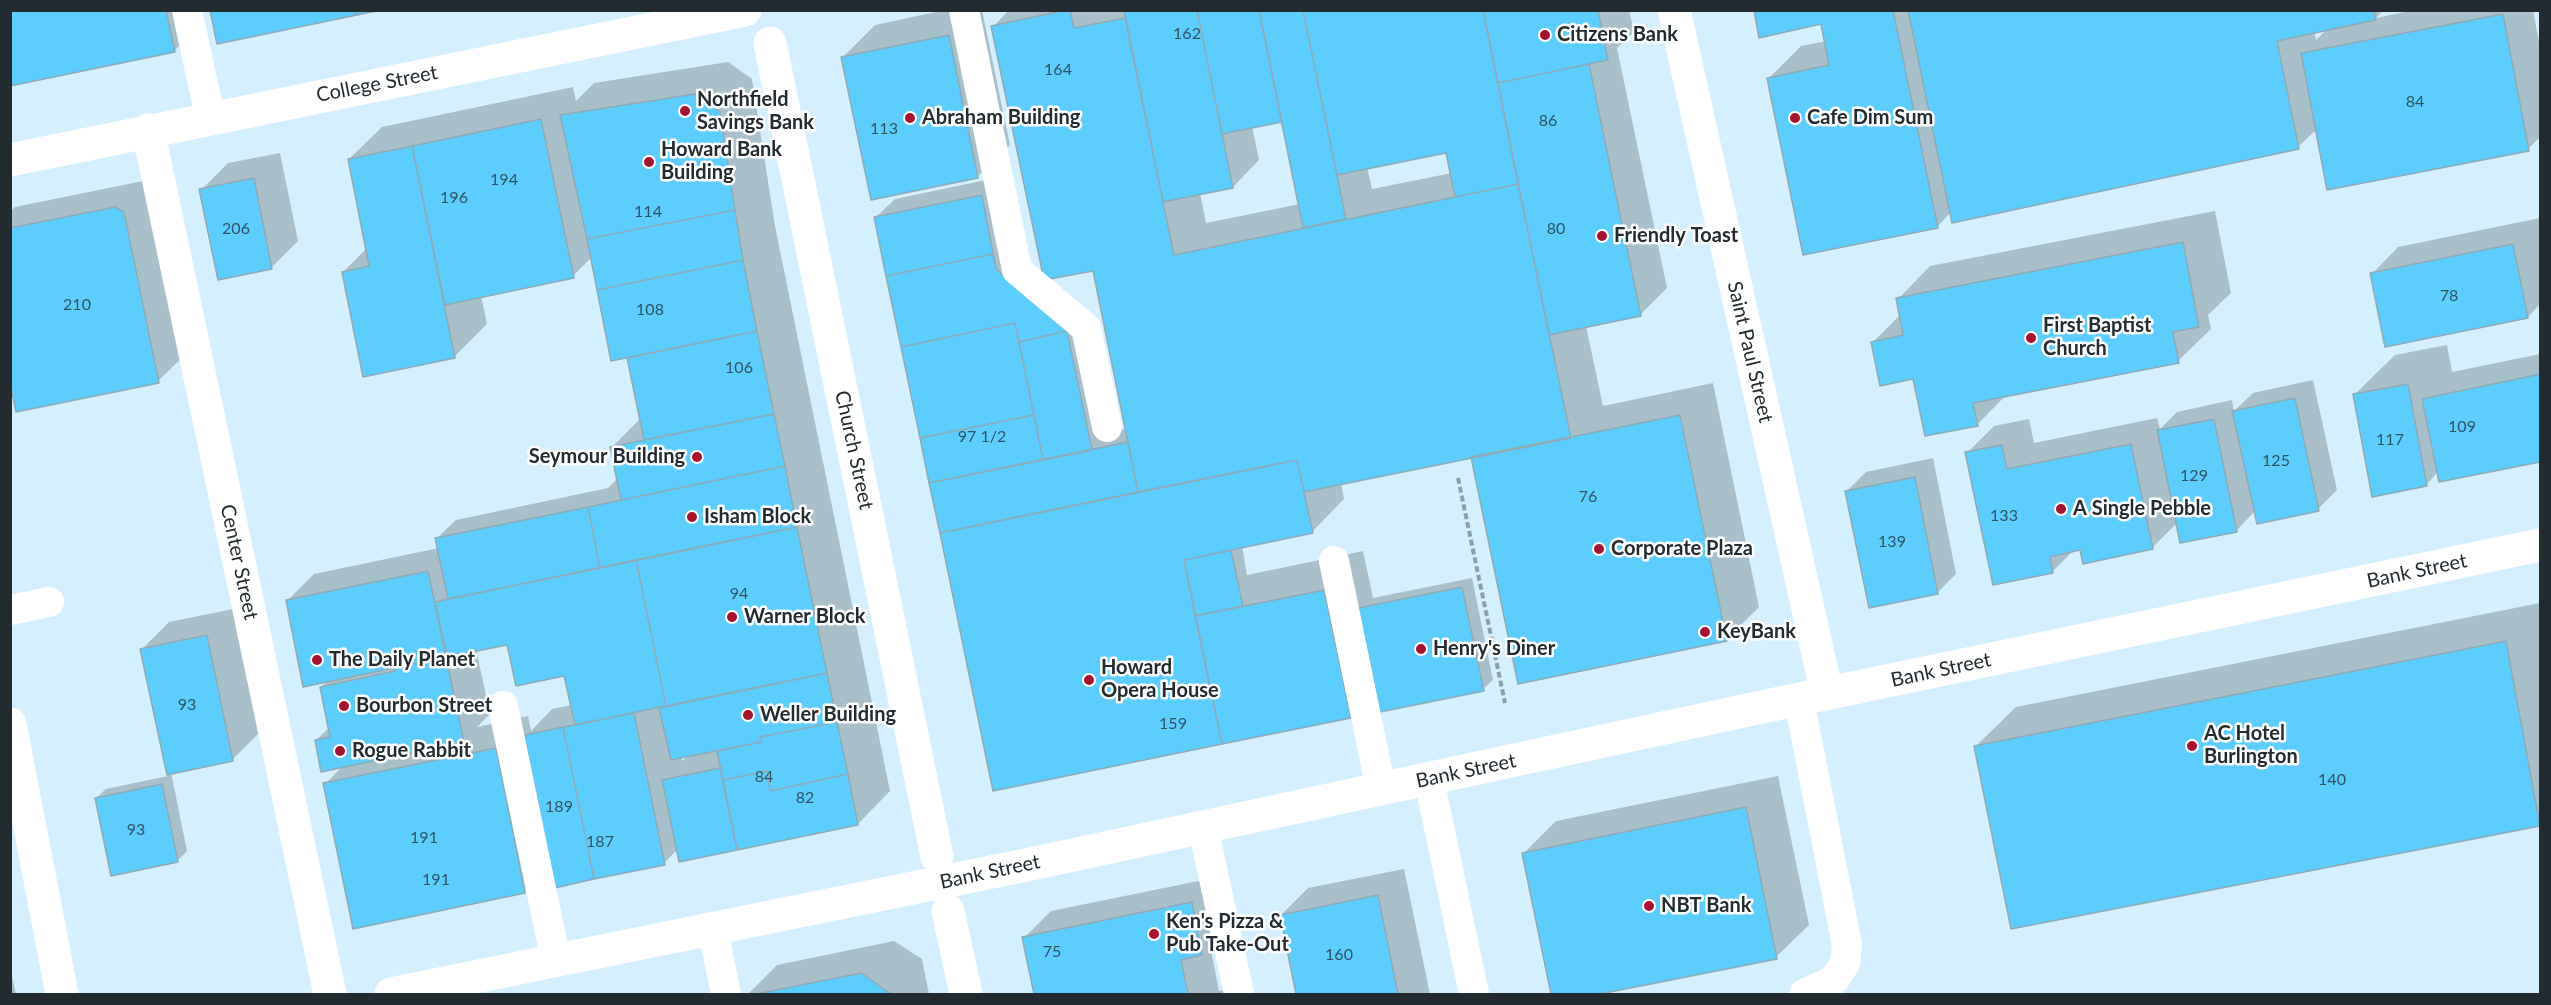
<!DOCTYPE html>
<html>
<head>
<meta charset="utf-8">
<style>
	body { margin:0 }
	#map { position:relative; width:2551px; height:1005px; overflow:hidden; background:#d4f0fe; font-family:Lato,sans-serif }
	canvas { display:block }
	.frame { position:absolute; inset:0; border:12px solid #212b30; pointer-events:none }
</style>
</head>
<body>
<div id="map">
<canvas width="2551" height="1005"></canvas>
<div class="frame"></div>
</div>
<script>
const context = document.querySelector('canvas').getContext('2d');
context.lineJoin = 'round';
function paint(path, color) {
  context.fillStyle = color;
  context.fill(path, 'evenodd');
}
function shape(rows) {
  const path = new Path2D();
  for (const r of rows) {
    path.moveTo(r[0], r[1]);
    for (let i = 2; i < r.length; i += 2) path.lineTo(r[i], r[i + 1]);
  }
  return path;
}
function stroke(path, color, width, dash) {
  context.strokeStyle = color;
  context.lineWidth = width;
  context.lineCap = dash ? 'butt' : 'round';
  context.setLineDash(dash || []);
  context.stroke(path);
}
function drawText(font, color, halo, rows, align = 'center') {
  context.font = font + ' Lato,sans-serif';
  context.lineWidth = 5;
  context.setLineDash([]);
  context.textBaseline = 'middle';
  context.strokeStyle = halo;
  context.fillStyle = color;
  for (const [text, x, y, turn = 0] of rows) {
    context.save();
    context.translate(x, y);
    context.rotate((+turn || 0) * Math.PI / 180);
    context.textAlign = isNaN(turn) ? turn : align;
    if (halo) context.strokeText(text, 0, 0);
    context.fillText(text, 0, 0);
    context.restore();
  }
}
const shadow = shape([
	[10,10,198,10,201,24,174,51],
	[945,10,982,10,1010,145,977,177,843,57,875,25],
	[1009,10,1629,10,1634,32,1617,48,1667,288,1640,315,1586,326,1603,406,1713,383,1759,607,1727,639,1472,456,1341,483,1344,499,1312,532,1242,546,1247,575,1363,551,1373,598,1472,578,1493,680,1483,689,1377,690,1350,717,994,790,876,217,895,199,1000,177,1015,251,1044,276,993,27],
	[1283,120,1300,204,1206,223,1200,193,1233,187,1259,160,1252,126],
	[1447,151,1452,173,1372,189,1367,167],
	[1094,269,1127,428,1110,432,1086,312,1047,278],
	[1755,10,2383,10,2376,18,2414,10,2533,10,2540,48,2540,137,2528,149,2317,129,2298,147,1951,212,1937,227,1769,78,1801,46,1826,41,1822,23],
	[2327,29,2316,40,2314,31],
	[728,62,752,79,775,226,890,791,858,824,680,861,678,849,664,863,552,864,524,892,325,784,344,765,316,740,330,727,321,687,328,680,287,601,314,574,439,548,437,538,456,520,608,488,618,478,611,448,641,418,628,356,591,258,573,276,481,295,487,324,455,356,364,376,343,272,367,248,349,159,382,127,573,87,576,101,594,83],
	[508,643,566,674,572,705,552,709,531,731,528,716,477,727,490,714,476,649],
	[689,755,682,761,681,757],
	[280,153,298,241,272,267,201,190,228,163],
	[143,181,185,355,158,381,10,376,10,212,15,207],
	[2215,211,2231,293,2208,315,2211,329,2178,361,2007,394,1978,424,1873,342,1901,314,1898,299,1930,266],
	[2540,218,2540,304,2528,317,2372,274,2398,247],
	[2447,345,2452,372,2540,354,2540,460,2440,480,2438,472,2426,485,2355,394,2395,355],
	[2313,380,2337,490,2318,509,2255,511,2236,531,2177,523,2152,548,2074,550,2052,572,1967,453,1994,426,2029,419,2034,443,2157,418,2160,429,2177,412,2232,400,2234,411,2253,393],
	[1933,458,1956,574,1937,593,1847,491,1866,472],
	[2540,603,2540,824,2012,927,1976,746,2016,707],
	[233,609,259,733,232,760,171,772,187,851,177,861,96,798,106,789,168,776,142,649,169,622],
	[1778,776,1809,925,1776,957,1593,994,1552,994,1523,854,1556,821],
	[1404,869,1430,994,1298,994,1281,915,1308,888],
	[1218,877,1228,927,1210,945,1219,991,1237,987,1238,994,1036,994,1024,938,1051,911],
	[894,941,922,959,929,994,748,994,777,965],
	[10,967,16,994,10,994]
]);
const building = shape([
	[10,10,166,10,175,52,10,86,10,10],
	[210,10,356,10,357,15,217,44,210,10],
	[356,10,381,10,357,15,356,10],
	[1067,10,1070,10,1074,28,1125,18,1174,255,1518,184,1571,438,1304,492,1297,460,1138,492,1093,271,1044,280,991,26,1067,10],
	[1124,10,1197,10,1233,188,1163,202,1124,10],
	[1197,10,1259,10,1282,122,1222,134,1197,10],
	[1259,10,1303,10,1346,219,1303,228,1259,10],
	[1303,10,1483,10,1518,184,1455,197,1446,153,1337,175,1303,10],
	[1483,10,1598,10,1608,60,1498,83,1483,10],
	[1754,10,1893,10,1938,228,1803,255,1767,78,1829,65,1821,24,1759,38,1754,10],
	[1908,10,2374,10,2376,20,2277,41,2299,149,1952,223,1908,10],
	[2503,14,2529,151,2327,190,2301,53,2503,14],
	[949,35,978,178,871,200,841,57,949,35],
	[1589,64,1641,316,1549,335,1498,83,1589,64],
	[695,94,720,112,735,210,587,239,560,115,695,94],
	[541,119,574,278,445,305,412,146,541,119],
	[412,146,455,358,363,377,342,272,369,266,348,159,412,146],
	[254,178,272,269,218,280,199,189,254,178],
	[982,195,993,254,886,276,874,217,982,195],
	[115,207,124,212,159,383,16,412,10,383,10,228,115,207],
	[735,210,743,260,597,290,587,239,735,210],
	[2183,242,2199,327,2173,332,2179,363,1973,403,1978,426,1925,436,1913,379,1880,386,1871,342,1903,335,1896,298,2183,242],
	[2513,244,2528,318,2385,347,2370,273,2513,244],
	[993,254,997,270,1067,331,1019,342,1015,323,901,347,886,276,993,254],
	[743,260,757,331,611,361,597,290,743,260],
	[1015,323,1034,415,920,438,901,347,1015,323],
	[757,331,774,414,644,440,627,358,757,331],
	[1067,331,1092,450,1043,460,1019,342,1067,331],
	[2540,374,2540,462,2439,482,2422,399,2540,374],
	[2408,384,2427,486,2372,497,2353,394,2408,384],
	[2295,398,2319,511,2257,524,2232,411,2295,398],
	[774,414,785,466,621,500,610,447,774,414],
	[1034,415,1043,460,929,483,920,438,1034,415],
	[1680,415,1727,641,1518,684,1471,457,1680,415],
	[2214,419,2237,532,2180,543,2157,430,2214,419],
	[1128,442,1138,492,940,533,929,483,1128,442],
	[2131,444,2153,549,2083,564,2080,550,2050,557,2053,573,1993,585,1965,452,2002,445,2007,469,2131,444],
	[1297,460,1313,533,1184,560,1222,744,993,791,940,533,1297,460],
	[785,466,797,527,600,568,588,507,785,466],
	[1915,477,1938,594,1869,608,1845,491,1915,477],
	[588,507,600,568,448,599,435,538,588,507],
	[797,527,827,673,666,706,636,560,797,527],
	[1231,550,1243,606,1195,616,1184,560,1231,550],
	[636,560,666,706,575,725,564,676,516,686,507,645,447,657,435,602,636,560],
	[428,571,446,657,303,687,286,600,428,571],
	[1462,587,1484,691,1380,712,1358,608,1462,587],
	[1324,590,1351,718,1222,744,1195,616,1324,590],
	[207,635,233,761,167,775,140,649,207,635],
	[2506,641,2540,826,2011,929,1974,746,2506,641],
	[446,657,464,742,321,772,315,740,330,737,320,687,395,671,394,668,446,657],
	[827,673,837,722,760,737,761,742,671,760,659,708,827,673],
	[634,713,665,865,594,879,563,727,634,713],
	[837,722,848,774,770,791,767,771,723,780,717,751,761,742,760,737,837,722],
	[563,727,594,879,555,888,524,735,563,727],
	[496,748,525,893,353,929,323,783,496,748],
	[720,768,737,850,679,862,662,780,720,768],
	[767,771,770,791,848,774,858,825,737,850,723,780,767,771],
	[162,784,178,862,111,876,95,798,162,784],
	[1746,807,1777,959,1600,994,1551,994,1522,853,1746,807],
	[1378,895,1398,994,1296,994,1280,915,1378,895],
	[1192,902,1202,955,1181,960,1188,994,1034,994,1022,937,1192,902],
	[861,973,891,994,756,994,861,973]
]);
const path = shape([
	[1458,478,1505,703]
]);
const lane = shape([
	[187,10,210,117],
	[964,10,1017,270,1086,328,1107,427],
	[1334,561,1381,789],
	[10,610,49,602],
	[1799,700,1847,945,1845,963,1834,980,1804,994],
	[503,706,556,961],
	[1429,779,1474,994],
	[1203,827,1239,994],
	[713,930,726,994]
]);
const street = shape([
	[1674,10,1827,694],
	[770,43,937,857],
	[148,130,330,994],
	[948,911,966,994],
	[391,994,1031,864,1757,708,2540,545]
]);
const secondary = shape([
	[10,160,745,10],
	[10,724,62,994]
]);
const markers = [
	[1545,35,6,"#a91130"],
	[685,111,6,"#a91130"],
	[910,118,6,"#a91130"],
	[1795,118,6,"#a91130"],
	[649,162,6,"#a91130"],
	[1602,236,6,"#a91130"],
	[2031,338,6,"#a91130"],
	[697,457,6,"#a91130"],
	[2061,509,6,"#a91130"],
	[692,517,6,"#a91130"],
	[1599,549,6,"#a91130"],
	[732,617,6,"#a91130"],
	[1705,632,6,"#a91130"],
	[1421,649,6,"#a91130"],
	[317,660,6,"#a91130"],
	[1089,680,6,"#a91130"],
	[344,706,6,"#a91130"],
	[748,715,6,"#a91130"],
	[2192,746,6,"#a91130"],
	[340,751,6,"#a91130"],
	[1649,906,6,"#a91130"],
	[1154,934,6,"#a91130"]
];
const numberNames = [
	["162",1187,34],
	["164",1058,70],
	["84",2415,102],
	["86",1548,121],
	["113",884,129],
	["194",504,180],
	["196",454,198],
	["114",648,212],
	["206",236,229],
	["80",1556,229],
	["78",2449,296],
	["210",77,305],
	["108",650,310],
	["106",739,368],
	["109",2462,427],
	["97 1/2",982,437],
	["117",2390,440],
	["125",2276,461],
	["129",2194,476],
	["76",1588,497],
	["133",2004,516],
	["139",1892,542],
	["94",739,594],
	["93",187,705],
	["159",1173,724],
	["84",764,777],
	["140",2332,780],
	["82",805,798],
	["189",559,807],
	["93",136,830],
	["191",424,838],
	["187",600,842],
	["191",436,880],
	["75",1052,952],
	["160",1339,955]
];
const poiNames = [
	["Citizens Bank",1557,35],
	["Northfield",697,100],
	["Savings Bank",697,123],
	["Abraham Building",922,118],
	["Cafe Dim Sum",1807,118],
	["Howard Bank",661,150],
	["Building",661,173],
	["Friendly Toast",1614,236],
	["First Baptist",2043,326],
	["Church",2043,349],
	["Seymour Building",685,457,"right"],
	["A Single Pebble",2073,509],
	["Isham Block",704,517],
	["Corporate Plaza",1611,549],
	["Warner Block",744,617],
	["KeyBank",1717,632],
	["Henry's Diner",1433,649],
	["The Daily Planet",329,660],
	["Howard",1101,668],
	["Opera House",1101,691],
	["Bourbon Street",356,706],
	["Weller Building",760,715],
	["AC Hotel",2204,734],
	["Burlington",2204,757],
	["Rogue Rabbit",352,751],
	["NBT Bank",1661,906],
	["Ken's Pizza &",1166,922],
	["Pub Take-Out",1166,945]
];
const streetNames = [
	["College Street",377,84,-11],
	["Saint Paul Street",1750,352,77],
	["Church Street",854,450,78],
	["Center Street",239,562,78],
	["Bank Street",2417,571,-12],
	["Bank Street",1941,670,-12],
	["Bank Street",1466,771,-12],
	["Bank Street",990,872,-12]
];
paint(shadow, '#0003');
paint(building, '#5bcdfe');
stroke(building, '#90aab7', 1.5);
stroke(path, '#8ca0ab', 4, [6, 3]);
stroke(lane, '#fff', 30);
stroke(street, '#fff', 33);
stroke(secondary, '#fff', 33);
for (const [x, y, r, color] of markers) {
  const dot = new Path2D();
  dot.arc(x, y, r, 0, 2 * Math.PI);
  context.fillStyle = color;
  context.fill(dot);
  stroke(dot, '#fff', 2);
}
drawText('16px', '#305464', null, numberNames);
drawText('bold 20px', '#212b30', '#fff', poiNames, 'left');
drawText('20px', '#212b30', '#fff', streetNames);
</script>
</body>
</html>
